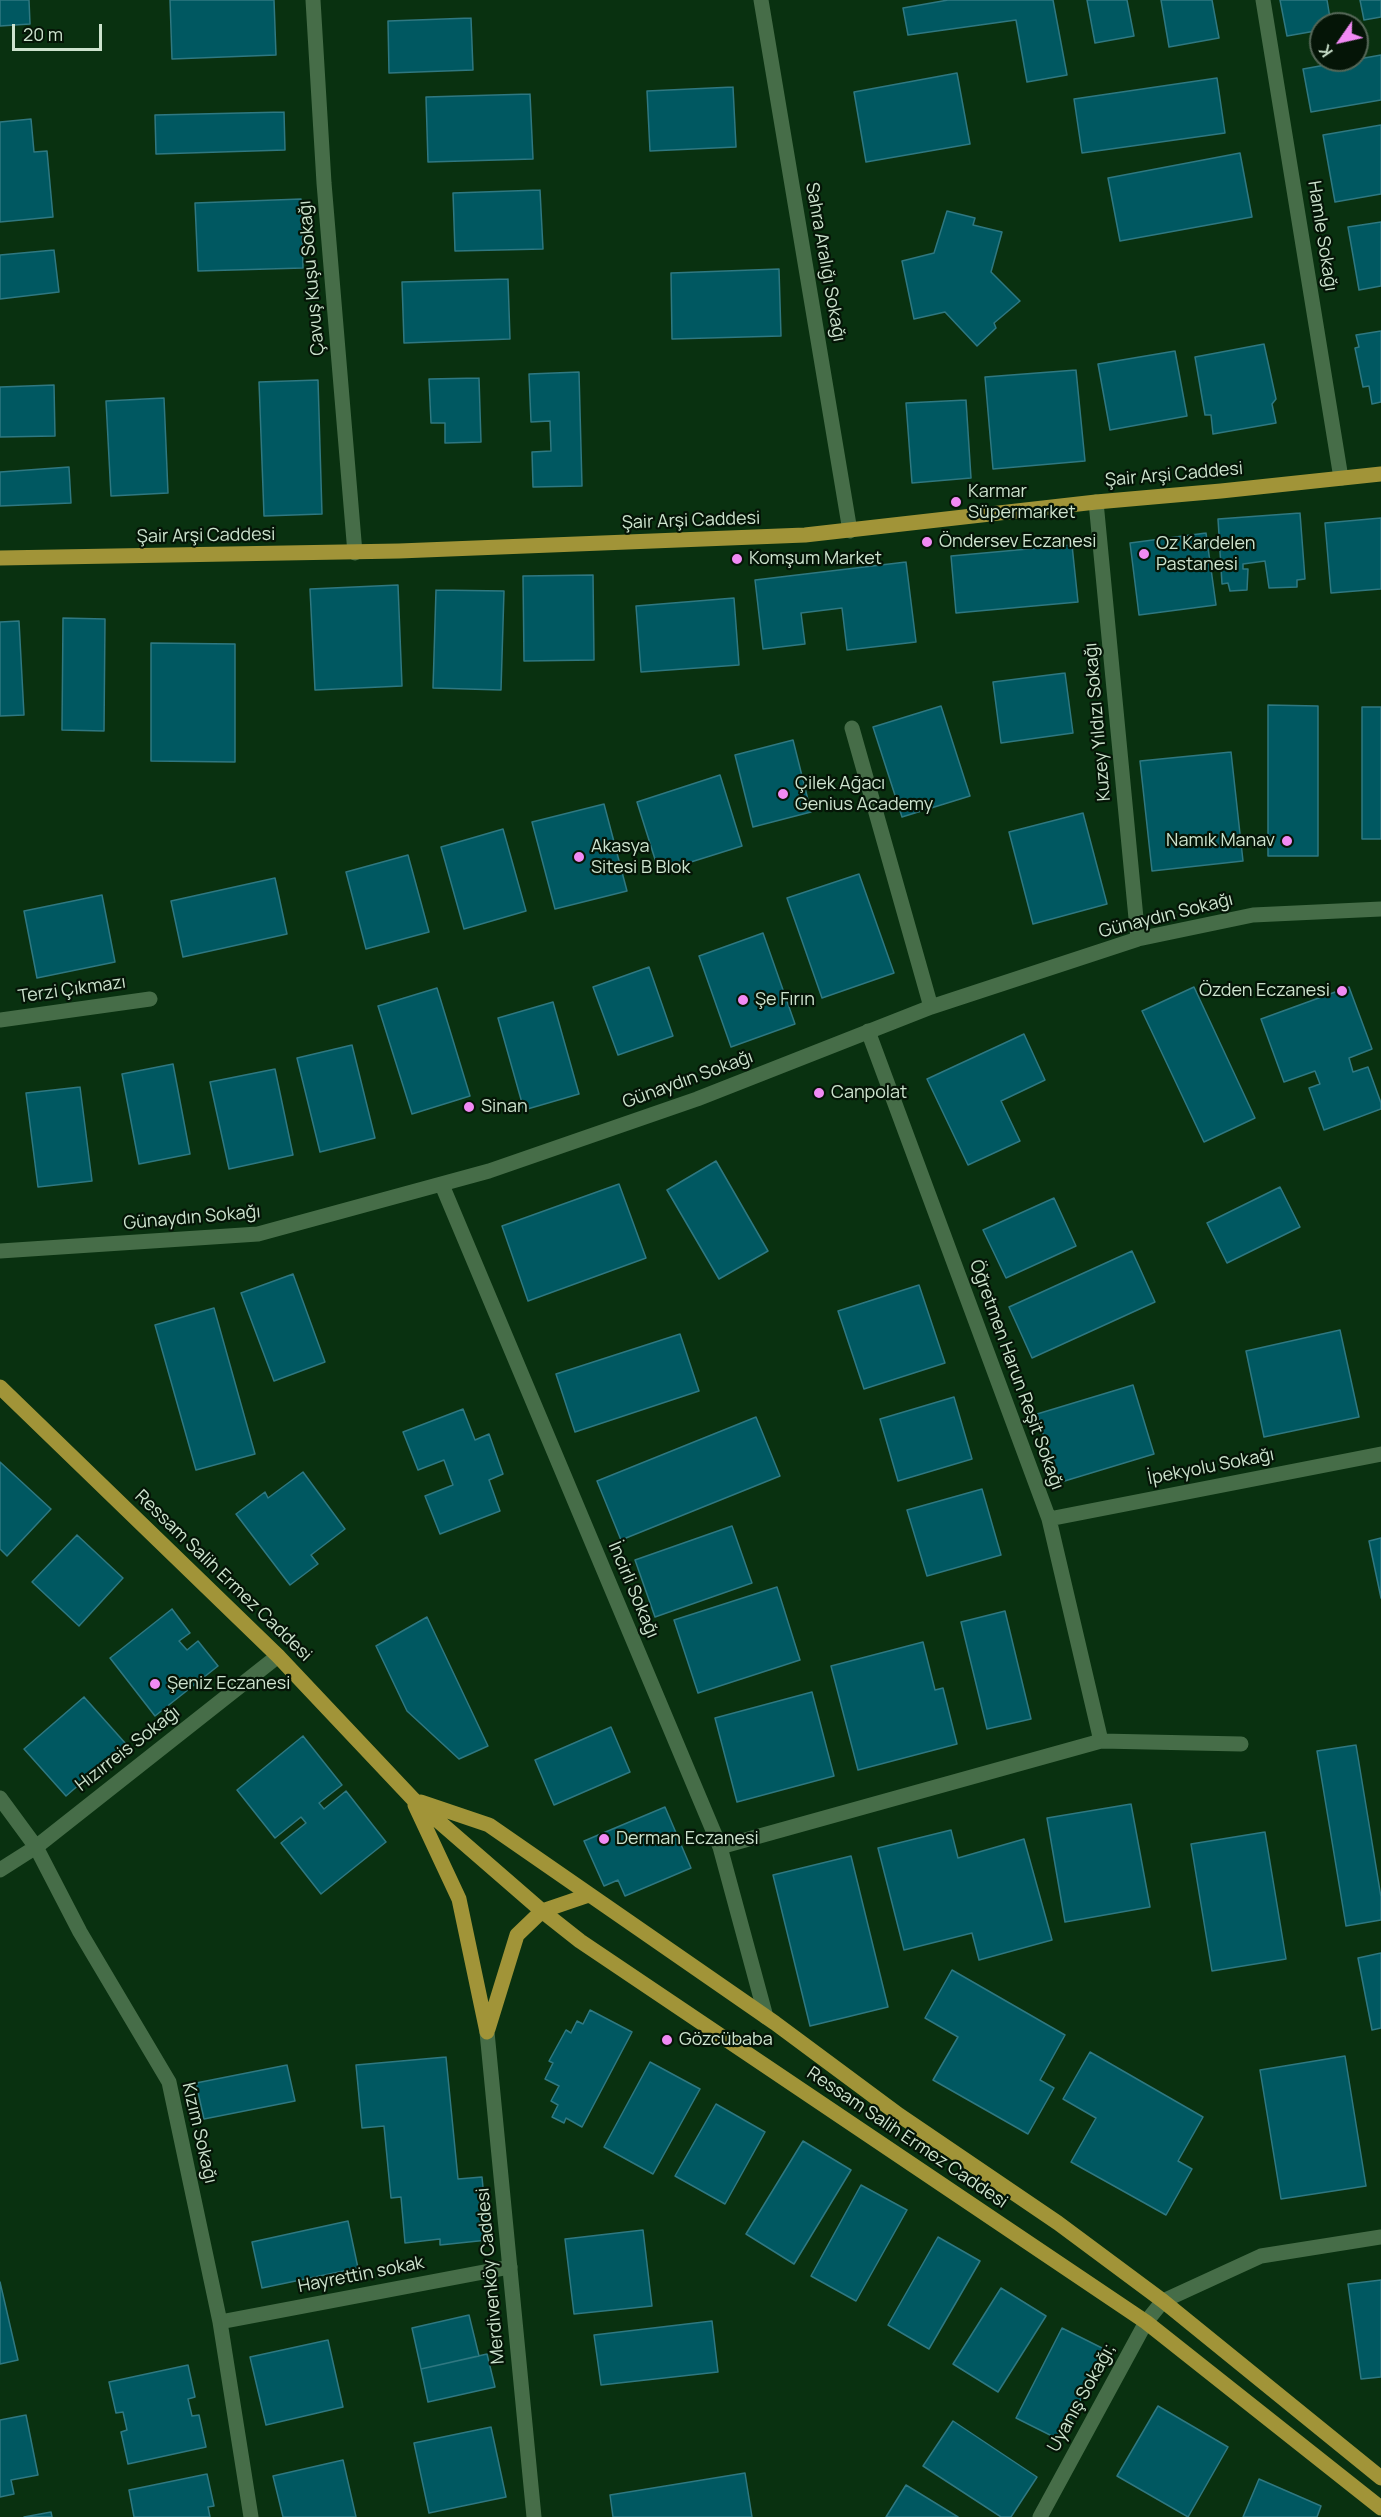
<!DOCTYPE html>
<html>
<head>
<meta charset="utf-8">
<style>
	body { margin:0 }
	#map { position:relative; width:1381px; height:2517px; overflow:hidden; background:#093110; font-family:Manrope,sans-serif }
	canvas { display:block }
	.north { position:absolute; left:1309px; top:12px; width:60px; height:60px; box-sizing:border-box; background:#051507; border:2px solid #556757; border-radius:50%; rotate:236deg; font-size:16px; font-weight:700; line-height:24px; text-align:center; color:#cde3ce }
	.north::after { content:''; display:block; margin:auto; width:21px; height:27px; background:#f18af4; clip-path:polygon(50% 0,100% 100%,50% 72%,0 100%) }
	.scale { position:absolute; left:12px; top:24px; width:90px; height:27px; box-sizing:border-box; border:3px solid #cde3ce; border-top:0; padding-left:8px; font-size:18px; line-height:21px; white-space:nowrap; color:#cde3ce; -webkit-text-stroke:4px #051507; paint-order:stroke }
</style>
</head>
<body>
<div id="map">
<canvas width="1381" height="2517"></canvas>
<div class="north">K</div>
<div class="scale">20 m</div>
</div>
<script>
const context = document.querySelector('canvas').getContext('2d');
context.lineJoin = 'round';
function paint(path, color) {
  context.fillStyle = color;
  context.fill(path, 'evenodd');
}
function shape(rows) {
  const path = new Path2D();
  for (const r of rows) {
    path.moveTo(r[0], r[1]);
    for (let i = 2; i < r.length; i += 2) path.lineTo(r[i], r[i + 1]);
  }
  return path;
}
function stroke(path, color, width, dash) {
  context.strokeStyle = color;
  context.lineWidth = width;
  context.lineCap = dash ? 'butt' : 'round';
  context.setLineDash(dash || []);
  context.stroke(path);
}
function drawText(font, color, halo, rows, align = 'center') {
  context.font = font + ' Manrope,sans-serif';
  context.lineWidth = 4.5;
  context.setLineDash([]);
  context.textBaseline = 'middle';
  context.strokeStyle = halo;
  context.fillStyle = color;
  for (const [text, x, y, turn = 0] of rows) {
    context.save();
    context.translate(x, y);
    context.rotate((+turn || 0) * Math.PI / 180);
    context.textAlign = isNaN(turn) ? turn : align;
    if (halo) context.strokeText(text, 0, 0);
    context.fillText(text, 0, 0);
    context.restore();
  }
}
const building = shape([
	[0,0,29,0,30,24,0,26,0,0],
	[170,0,274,0,276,55,172,59,170,0],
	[948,0,1053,0,1067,75,1027,82,1016,20,908,35,903,8,948,0],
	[1087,0,1127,0,1134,36,1095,43,1087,0],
	[1161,0,1212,0,1219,38,1169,47,1161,0],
	[1280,0,1327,0,1331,24,1321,24,1321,30,1287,36,1280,0],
	[1360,0,1381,0,1381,17,1364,20,1360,0],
	[471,18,473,70,389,73,388,21,471,18],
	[1381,55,1381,100,1311,112,1303,69,1381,55],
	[957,73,970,144,866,162,854,92,957,73],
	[1217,78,1225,133,1082,153,1074,99,1217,78],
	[733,87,736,147,650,151,647,91,733,87],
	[530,94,533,159,428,162,426,97,530,94],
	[284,112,285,150,156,154,155,115,284,112],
	[31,119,34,152,47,151,53,217,0,222,0,122,31,119],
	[1381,125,1381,194,1335,202,1323,135,1381,125],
	[1240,153,1252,217,1120,241,1108,178,1240,153],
	[540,190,543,249,455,251,453,193,540,190],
	[301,199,303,268,198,271,195,203,301,199],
	[947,211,975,218,973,225,1002,232,991,272,1020,301,994,323,996,328,977,346,945,312,914,319,902,261,934,253,947,211],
	[1381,222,1381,286,1359,290,1348,227,1381,222],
	[54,250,59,292,0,299,0,255,54,250],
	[779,269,781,336,672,339,671,273,779,269],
	[508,279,510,339,404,343,402,282,508,279],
	[1381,331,1381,402,1372,404,1369,386,1363,387,1355,348,1359,347,1356,335,1381,331],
	[1264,344,1276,399,1272,404,1276,423,1213,434,1211,415,1205,415,1195,357,1264,344],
	[1175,351,1187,416,1110,430,1098,364,1175,351],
	[1076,370,1085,461,993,469,985,377,1076,370],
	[579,372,582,486,533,487,532,452,551,451,550,421,531,422,529,374,579,372],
	[479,378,481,442,445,443,445,423,431,423,429,379,479,378],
	[318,380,322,514,264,516,259,382,318,380],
	[54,385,55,436,0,437,0,387,54,385],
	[164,398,168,493,111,496,106,401,164,398],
	[966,400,971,478,912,483,906,403,966,400],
	[69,467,71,503,0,506,0,472,69,467],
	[1300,513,1305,579,1297,580,1297,587,1269,588,1265,561,1243,564,1243,569,1248,569,1247,590,1230,591,1228,583,1222,584,1218,519,1300,513],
	[1381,518,1381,589,1331,593,1325,523,1381,518],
	[1206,533,1216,605,1139,615,1130,543,1206,533],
	[1072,545,1078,602,956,613,951,556,1072,545],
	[906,562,916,642,847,650,842,608,801,613,805,644,763,649,755,580,906,562],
	[593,575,594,660,524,661,523,576,593,575],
	[398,585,402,686,315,690,310,589,398,585],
	[436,590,504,591,501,690,433,688,436,590],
	[734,598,739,665,641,672,636,606,734,598],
	[63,618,105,619,104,731,62,730,63,618],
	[19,621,24,715,0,716,0,622,19,621],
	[151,643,235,644,235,762,151,761,151,643],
	[1065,673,1073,733,1001,743,993,682,1065,673],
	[1268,705,1318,706,1318,856,1268,856,1268,705],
	[941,706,970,796,902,817,873,727,941,706],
	[1362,707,1381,707,1381,839,1362,839,1362,707],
	[793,740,811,812,753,827,735,755,793,740],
	[1231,752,1243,861,1152,871,1140,761,1231,752],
	[720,775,742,846,659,872,637,802,720,775],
	[604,804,627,891,555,909,532,822,604,804],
	[1083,813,1107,904,1033,924,1009,832,1083,813],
	[503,829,526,911,464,929,441,847,503,829],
	[408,855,429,932,366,949,346,872,408,855],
	[859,874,894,973,822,998,787,898,859,874],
	[275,878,287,934,183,957,171,901,275,878],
	[102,895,115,962,37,978,24,911,102,895],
	[763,933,795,1024,731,1047,699,956,763,933],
	[649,967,673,1036,618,1055,593,987,649,967],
	[1194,987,1255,1118,1204,1142,1142,1011,1194,987],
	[1349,987,1372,1049,1349,1058,1353,1072,1368,1067,1381,1103,1381,1109,1324,1130,1309,1088,1320,1084,1315,1071,1284,1082,1261,1019,1349,987],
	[437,988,470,1096,412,1114,378,1006,437,988],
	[553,1002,579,1094,524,1110,498,1018,553,1002],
	[1024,1034,1045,1080,1001,1101,1020,1141,968,1165,927,1079,1024,1034],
	[352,1045,375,1138,320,1152,297,1058,352,1045],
	[173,1064,190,1154,139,1164,122,1074,173,1064],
	[275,1069,293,1155,229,1169,210,1082,275,1069],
	[80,1087,92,1181,38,1187,26,1093,80,1087],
	[716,1161,768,1251,719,1279,667,1190,716,1161],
	[619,1184,646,1258,528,1301,502,1226,619,1184],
	[1280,1187,1300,1227,1227,1263,1207,1223,1280,1187],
	[1054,1198,1076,1246,1006,1278,983,1230,1054,1198],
	[1132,1251,1155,1302,1032,1358,1009,1307,1132,1251],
	[293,1274,325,1362,274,1381,241,1293,293,1274],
	[919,1285,945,1363,864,1389,838,1311,919,1285],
	[214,1308,255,1454,196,1470,155,1325,214,1308],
	[1340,1330,1359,1417,1264,1437,1246,1351,1340,1330],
	[680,1334,699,1391,575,1432,556,1374,680,1334],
	[1133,1385,1154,1454,1058,1483,1037,1414,1133,1385],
	[954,1397,972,1459,898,1481,880,1419,954,1397],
	[463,1409,475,1440,489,1434,503,1474,489,1480,500,1511,440,1534,425,1496,453,1485,444,1460,418,1470,403,1432,463,1409],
	[756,1417,780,1476,621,1540,597,1481,756,1417],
	[0,1462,51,1509,7,1556,0,1549,0,1462],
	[303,1472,345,1529,311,1555,318,1564,290,1585,236,1514,265,1492,268,1498,303,1472],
	[982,1489,1001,1555,927,1576,907,1510,982,1489],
	[732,1526,752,1583,655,1617,635,1560,732,1526],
	[77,1535,123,1578,79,1626,32,1582,77,1535],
	[1381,1538,1381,1598,1369,1541,1381,1538],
	[777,1587,800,1660,698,1693,674,1620,777,1587],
	[172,1609,190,1633,179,1641,187,1650,198,1641,218,1666,155,1716,110,1658,172,1609],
	[1005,1611,1031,1719,987,1729,961,1622,1005,1611],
	[427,1617,488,1746,459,1759,407,1711,376,1646,427,1617],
	[923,1642,935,1690,943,1688,957,1744,858,1770,831,1666,923,1642],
	[812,1692,834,1776,737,1802,715,1718,812,1692],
	[84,1697,126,1744,66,1796,24,1749,84,1697],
	[611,1727,630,1772,554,1805,535,1760,611,1727],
	[303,1736,342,1785,319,1803,324,1809,346,1791,386,1842,321,1894,281,1843,306,1823,301,1817,275,1838,237,1790,303,1736],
	[1356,1745,1381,1897,1381,1920,1346,1926,1317,1751,1356,1745],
	[1131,1804,1150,1907,1065,1922,1047,1818,1131,1804],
	[665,1807,691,1868,625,1896,618,1880,604,1886,584,1841,665,1807],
	[951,1830,958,1858,1024,1839,1052,1940,979,1960,972,1933,904,1950,878,1848,951,1830],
	[1265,1832,1286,1959,1212,1971,1191,1844,1265,1832],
	[851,1856,888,2007,810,2026,773,1875,851,1856],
	[1381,1953,1381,2028,1372,2030,1358,1958,1381,1953],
	[952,1970,1065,2035,1040,2080,1054,2088,1028,2134,933,2080,958,2037,925,2018,952,1970],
	[590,2010,632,2032,582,2127,566,2118,564,2123,552,2117,558,2105,551,2101,559,2086,545,2079,553,2063,549,2061,566,2030,571,2033,577,2021,583,2024,590,2010],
	[1090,2052,1203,2117,1178,2161,1192,2169,1166,2215,1071,2162,1096,2118,1063,2099,1090,2052],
	[1345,2056,1366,2186,1281,2199,1260,2070,1345,2056],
	[446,2057,458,2179,482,2177,488,2240,440,2245,440,2239,405,2243,401,2197,391,2198,384,2126,362,2128,356,2065,446,2057],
	[650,2062,700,2089,653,2174,604,2147,650,2062],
	[287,2065,295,2101,204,2119,196,2083,287,2065],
	[716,2104,765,2132,725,2204,675,2176,716,2104],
	[803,2141,851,2170,794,2264,746,2234,803,2141],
	[861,2185,907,2210,856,2301,811,2276,861,2185],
	[348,2221,358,2268,262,2288,252,2242,348,2221],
	[643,2230,652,2306,574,2314,565,2239,643,2230],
	[938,2237,980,2261,929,2349,888,2325,938,2237],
	[1381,2280,1381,2377,1361,2379,1348,2284,1381,2280],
	[0,2282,18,2360,0,2364,0,2282],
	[1001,2288,1046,2316,998,2392,953,2364,1001,2288],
	[469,2315,479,2356,421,2369,412,2328,469,2315],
	[712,2321,718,2372,601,2385,594,2335,712,2321],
	[1062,2328,1106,2350,1060,2440,1016,2418,1062,2328],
	[328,2340,343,2407,266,2425,250,2357,328,2340],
	[487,2354,495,2387,428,2402,421,2369,487,2354],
	[188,2365,195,2397,188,2399,192,2416,199,2415,206,2447,128,2464,121,2432,127,2430,123,2412,116,2413,109,2382,188,2365],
	[1158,2406,1228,2447,1188,2517,1117,2476,1158,2406],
	[26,2415,38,2475,11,2480,14,2494,0,2497,0,2420,26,2415],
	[953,2421,1037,2477,1011,2517,1001,2517,923,2466,953,2421],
	[491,2427,506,2497,429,2513,414,2443,491,2427],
	[343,2460,356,2517,283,2517,273,2476,343,2460],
	[745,2473,752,2517,613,2517,610,2495,745,2473],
	[207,2474,214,2506,208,2507,210,2517,134,2517,129,2490,207,2474],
	[1259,2479,1321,2506,1317,2517,1243,2517,1259,2479],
	[906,2485,958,2517,886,2517,906,2485],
	[51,2512,52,2517,24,2517,51,2512]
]);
const minor = shape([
	[313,0,324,183,355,553],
	[761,0,850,531],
	[1263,0,1341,478],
	[1096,502,1138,939],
	[852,728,931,1007],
	[0,1020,150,999],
	[442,1185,720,1847,766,2017],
	[0,1251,258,1234,489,1171,697,1099,931,1007,1138,939,1253,915,1381,909],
	[1049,1519,1381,1454],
	[1101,1741,1241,1744],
	[0,1798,36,1847,80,1932,169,2082,220,2322,251,2517],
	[720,1847,1101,1741,1049,1519,868,1031],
	[0,1870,36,1847,278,1656],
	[220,2322,510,2267]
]);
const tertiary = shape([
	[1163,2301,1261,2256,1381,2237]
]);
const secondary = shape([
	[487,2032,534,2517],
	[1040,2517,1146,2322,1163,2301]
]);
const primary = shape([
	[0,558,399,551,805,535,1096,502,1221,491,1381,474],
	[0,1387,278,1656,413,1799,542,1911,580,1941,1146,2322,1381,2508],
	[421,1802,489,1825,775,2023,899,2115,1058,2223,1163,2301,1381,2478],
	[415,1805,459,1899,487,2032],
	[488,2029,517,1935,542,1911,589,1895]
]);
const markers = [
	[956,502,6,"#f18af4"],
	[927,542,6,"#f18af4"],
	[1144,554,6,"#f18af4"],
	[737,559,6,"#f18af4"],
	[783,794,6,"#f18af4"],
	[1287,841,6,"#f18af4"],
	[579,857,6,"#f18af4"],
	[1342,991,6,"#f18af4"],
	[743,1000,6,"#f18af4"],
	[819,1093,6,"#f18af4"],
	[469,1107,6,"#f18af4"],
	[155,1684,6,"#f18af4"],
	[604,1839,6,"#f18af4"],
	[667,2040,6,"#f18af4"]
];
const streetNames = [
	["Hamle Sokağı",1322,236,81],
	["Sahra Aralığı Sokağı",825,262,80],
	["Çavuş Kuşu Sokağı",312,278,-95],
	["Şair Arşi Caddesi",1174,475,-5],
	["Şair Arşi Caddesi",691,521,-2],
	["Şair Arşi Caddesi",206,536,-1],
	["Kuzey Yıldızı Sokağı",1098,722,-95],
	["Günaydın Sokağı",1166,916,-14],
	["Terzi Çıkmazı",72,990,-8],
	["Günaydın Sokağı",688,1080,-20],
	["Günaydın Sokağı",192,1218,-5],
	["Öğretmen Harun Reşit Sokağı",1016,1375,70],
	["İpekyolu Sokağı",1211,1467,-11],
	["Ressam Salih Ermez Caddesi",223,1576,44],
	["İncirli Sokağı",633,1590,67],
	["Hızırreis Sokağı",128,1749,-38],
	["Kızım Sokağı",199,2133,77],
	["Ressam Salih Ermez Caddesi",907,2138,34],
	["Hayrettin sokak",361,2275,-11],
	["Merdivenköy Caddesi",491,2276,-95],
	["Uyanış Sokağı;",1082,2398,-61]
];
const poiNames = [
	["Karmar",968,492],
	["Süpermarket",968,513],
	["Öndersev Eczanesi",939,542],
	["Oz Kardelen",1156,544],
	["Pastanesi",1156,565],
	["Komşum Market",749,559],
	["Çilek Ağacı",795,784],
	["Genius Academy",795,805],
	["Namık Manav",1275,841,"right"],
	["Akasya",591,847],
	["Sitesi B Blok",591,868],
	["Özden Eczanesi",1330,991,"right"],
	["Şe Fırın",755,1000],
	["Canpolat",831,1093],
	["Sinan",481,1107],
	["Şeniz Eczanesi",167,1684],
	["Derman Eczanesi",616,1839],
	["Gözcübaba",679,2040]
];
paint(building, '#005861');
stroke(building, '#2f7881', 1.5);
stroke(minor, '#466d48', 15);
stroke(tertiary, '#466d48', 15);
stroke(secondary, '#466d48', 15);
stroke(primary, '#a19438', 15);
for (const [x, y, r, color] of markers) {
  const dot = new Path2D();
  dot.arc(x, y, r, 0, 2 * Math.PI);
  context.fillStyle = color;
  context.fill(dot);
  stroke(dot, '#051507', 2);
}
drawText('18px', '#cde3ce', '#051507', streetNames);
drawText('18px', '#cde3ce', '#051507', poiNames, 'left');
</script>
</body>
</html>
